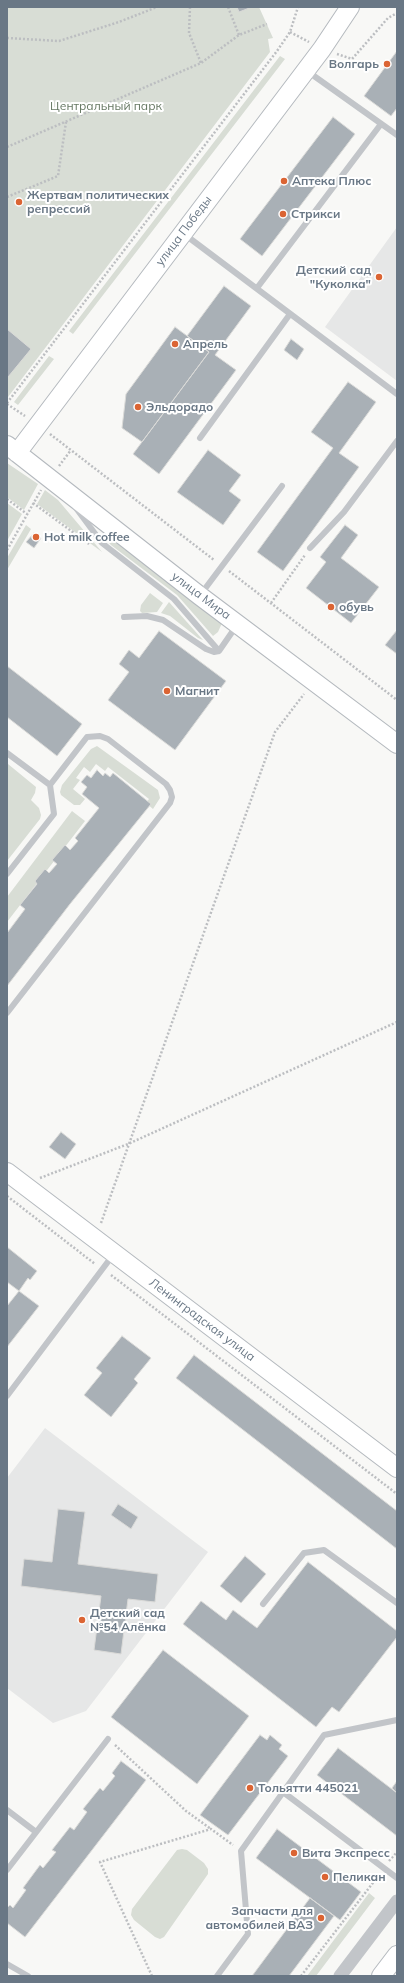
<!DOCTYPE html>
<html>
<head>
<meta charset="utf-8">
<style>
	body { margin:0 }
	#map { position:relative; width:404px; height:1983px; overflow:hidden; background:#f8f8f6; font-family:Mulish,sans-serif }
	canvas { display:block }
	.frame { position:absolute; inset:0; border:8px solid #697785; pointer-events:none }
</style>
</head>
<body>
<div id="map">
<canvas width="404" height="1983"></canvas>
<div class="frame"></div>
</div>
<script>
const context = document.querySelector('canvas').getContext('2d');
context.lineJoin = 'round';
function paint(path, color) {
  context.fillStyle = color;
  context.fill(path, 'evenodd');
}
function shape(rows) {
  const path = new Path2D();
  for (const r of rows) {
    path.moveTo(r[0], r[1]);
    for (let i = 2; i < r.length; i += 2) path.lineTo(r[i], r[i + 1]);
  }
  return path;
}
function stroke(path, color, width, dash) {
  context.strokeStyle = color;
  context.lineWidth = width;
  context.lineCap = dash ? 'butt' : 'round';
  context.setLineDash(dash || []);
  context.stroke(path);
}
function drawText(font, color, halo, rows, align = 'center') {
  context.font = font + ' Mulish,sans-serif';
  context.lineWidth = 4;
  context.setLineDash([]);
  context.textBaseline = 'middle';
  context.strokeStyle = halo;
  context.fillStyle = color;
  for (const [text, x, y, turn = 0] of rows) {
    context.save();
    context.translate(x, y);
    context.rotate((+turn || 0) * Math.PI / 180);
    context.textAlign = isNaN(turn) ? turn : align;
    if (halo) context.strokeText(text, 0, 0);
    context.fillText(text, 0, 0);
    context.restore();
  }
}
const built = shape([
	[397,227,397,381,325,327],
	[45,1428,208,1552,86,1711,53,1723,7,1688,7,1478]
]);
const green = shape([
	[7,7,259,7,273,38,268,39,270,52,8,397],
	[280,56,285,59,73,334,69,331],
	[49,356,54,359,18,405,14,402],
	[7,463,38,484,24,510,7,497],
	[45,490,58,500,102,552,37,504],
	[7,503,22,514,7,541],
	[26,525,31,529,7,570,7,558],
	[103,533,222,623,218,632,213,636,177,595,111,545,102,535],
	[150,593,163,603,157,612,142,613,140,611,141,605],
	[169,602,203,640,198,638,170,616,161,613],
	[97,746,158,790,160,798,153,809,146,803,149,799,108,767,105,771,96,764,90,772,84,767,76,778,80,780,73,789,85,799,80,805,74,805,61,795,60,792,62,785,91,749],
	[8,764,36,787,35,793,31,800,39,808,41,815,40,819,7,861],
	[72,811,85,821,7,922,7,897],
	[182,1849,187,1850,204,1863,208,1869,208,1874,164,1937,160,1939,155,1937,134,1920,131,1915,132,1909,177,1850],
	[369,1893,375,1898,316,1976,307,1976]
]);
const building = shape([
	[237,7,252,7,239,12,237,7],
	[397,51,397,108,391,116,364,96,397,51],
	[333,117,355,134,262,256,240,239,333,117],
	[224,286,251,306,215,355,236,370,159,474,133,454,209,352,187,336,224,286],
	[175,327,209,352,142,442,122,428,126,394,175,327],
	[7,329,31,349,8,377,7,376,7,329],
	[291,339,304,349,297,360,284,350,291,339],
	[348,382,376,402,339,453,359,467,283,571,257,552,333,448,311,432,348,382],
	[208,450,241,475,229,491,241,500,223,525,177,492,208,450],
	[345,525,358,535,341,558,379,587,351,623,306,588,326,562,320,557,345,525],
	[34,533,41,538,34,548,26,542,34,533],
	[397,630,397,654,385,645,397,630],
	[159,631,226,681,175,750,108,700,129,672,119,664,129,650,139,658,159,631],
	[7,666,82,724,57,756,7,717,7,666],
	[97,770,103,776,105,773,110,777,113,773,151,804,70,904,7,986,7,933,25,909,20,905,37,884,35,881,45,869,49,873,57,864,52,860,65,845,70,850,78,841,75,838,99,808,82,794,87,787,81,782,87,775,91,778,97,770],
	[61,1132,76,1144,65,1159,49,1147,61,1132],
	[7,1247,37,1271,30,1280,28,1278,19,1291,7,1282,7,1247],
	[19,1291,39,1306,7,1347,7,1306,19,1291],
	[122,1336,151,1358,134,1379,138,1383,111,1417,84,1395,102,1373,96,1368,122,1336],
	[194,1355,397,1511,397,1549,176,1378,194,1355],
	[118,1504,138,1517,131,1529,111,1515,118,1504],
	[58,1509,85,1512,78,1564,158,1574,155,1602,128,1599,121,1654,94,1650,101,1596,21,1586,24,1559,52,1562,58,1509],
	[245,1556,266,1574,241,1603,220,1586,245,1556],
	[308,1562,397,1631,397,1637,339,1712,332,1707,316,1727,183,1624,201,1601,226,1620,233,1610,257,1628,308,1562],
	[163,1650,249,1716,197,1784,111,1717,163,1650],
	[260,1735,267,1740,270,1735,282,1745,279,1749,288,1756,228,1835,200,1815,260,1735],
	[338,1748,397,1793,397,1836,317,1775,338,1748],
	[121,1761,146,1780,25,1937,7,1923,7,1908,10,1905,13,1908,26,1890,23,1888,40,1865,43,1868,56,1852,52,1850,70,1827,74,1830,87,1812,83,1809,100,1788,103,1791,115,1776,112,1773,121,1761],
	[397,1781,397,1793,392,1788,397,1781],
	[277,1829,361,1892,340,1920,256,1858,277,1829],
	[310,1898,334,1916,289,1976,252,1976,310,1898]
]);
const path = shape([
	[190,7,189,33,201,63],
	[228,7,239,35],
	[290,32,309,42],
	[7,38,59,41,119,22,157,7],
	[337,54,352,59,388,18,397,13],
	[7,147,201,63,239,35,267,24],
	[7,197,58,176,66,122],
	[7,403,277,51,290,32,298,7],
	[7,404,25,416],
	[50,434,214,560],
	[59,466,71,450],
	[7,499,27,514],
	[33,503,89,544],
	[7,550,41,490],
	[229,571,397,700],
	[271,603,305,555],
	[40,1178,128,1144,397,1022],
	[7,1196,95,1264],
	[101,1223,275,732,304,694],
	[111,1275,397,1494],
	[115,1745,186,1811,211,1829],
	[389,1861,397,1852],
	[152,1976,100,1862,211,1829,233,1845],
	[301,1976,379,1875]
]);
const lane = shape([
	[307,71,397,135],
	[184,234,397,394],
	[257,288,381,124],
	[200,438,290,314],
	[76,508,102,543,174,599,219,651],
	[310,548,344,512,397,441],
	[201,594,282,486],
	[124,617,147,616,163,620,206,649,214,652,219,651,237,625],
	[7,753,50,785],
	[7,874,54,814,50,785,87,737,100,736,108,739,166,784,170,790,172,797,170,803,7,1013],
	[7,1396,113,1255],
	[263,1604,304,1553,324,1550,397,1603],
	[283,1792,397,1878],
	[7,1810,36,1832],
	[7,1870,108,1739],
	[7,1964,28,1976],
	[217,1976,248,1934,241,1851,324,1735,397,1720]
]);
const street = shape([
	[340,1976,397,1901]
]);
const secondary = shape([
	[7,445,200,596,397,744],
	[17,453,322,49,350,7],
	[7,1172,397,1468],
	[381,1976,397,1955]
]);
const markers = [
	[387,64,4,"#db6433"],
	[284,181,4,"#db6433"],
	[19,202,4,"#db6433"],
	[283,214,4,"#db6433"],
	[379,277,4,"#db6433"],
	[175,344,4,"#db6433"],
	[138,407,4,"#db6433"],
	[36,537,4,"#db6433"],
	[331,607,4,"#db6433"],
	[167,691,4,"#db6433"],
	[82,1620,4,"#db6433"],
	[250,1788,4,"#db6433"],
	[294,1853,4,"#db6433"],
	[325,1877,4,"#db6433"],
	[321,1918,4,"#db6433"]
];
const poiNames = [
	["Волгарь",379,64,"right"],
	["Аптека Плюс",292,181],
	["Жертвам политических",27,195],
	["репрессий",27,209],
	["Стрикси",291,214],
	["Детский сад",371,270,"right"],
	["\"Куколка\"",371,284,"right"],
	["Апрель",183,344],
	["Эльдорадо",146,407],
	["Hot milk coffee",44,537],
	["обувь",339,607],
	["Магнит",175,691],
	["Детский сад",90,1613],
	["№54 Алёнка",90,1627],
	["Тольятти 445021",258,1788],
	["Вита Экспресс",302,1853],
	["Пеликан",333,1877],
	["Запчасти для",313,1911,"right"],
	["автомобилей ВАЗ",313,1925,"right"]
];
const parkNames = [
	["Центральный парк",106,106]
];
const streetNames = [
	["улица Победы",184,231,-53],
	["улица Мира",201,596,37],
	["Ленинградская улица",202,1320,37]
];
paint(built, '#e6e7e7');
paint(green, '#d8ddd5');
paint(building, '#a9b0b6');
stroke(building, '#dadad8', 1);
stroke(secondary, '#b4b9be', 20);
stroke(path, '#bcbec1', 2.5, [2, 2]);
stroke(lane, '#c2c5c9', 6);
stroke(street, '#c2c5c9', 13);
stroke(secondary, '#fff', 18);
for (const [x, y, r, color] of markers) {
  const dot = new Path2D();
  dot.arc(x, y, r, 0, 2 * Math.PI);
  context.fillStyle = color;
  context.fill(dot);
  stroke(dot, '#fff', 1.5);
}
drawText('bold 12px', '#697785', '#fff', poiNames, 'left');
drawText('12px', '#667863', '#fff', parkNames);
drawText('12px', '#697785', '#fff', streetNames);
</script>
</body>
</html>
